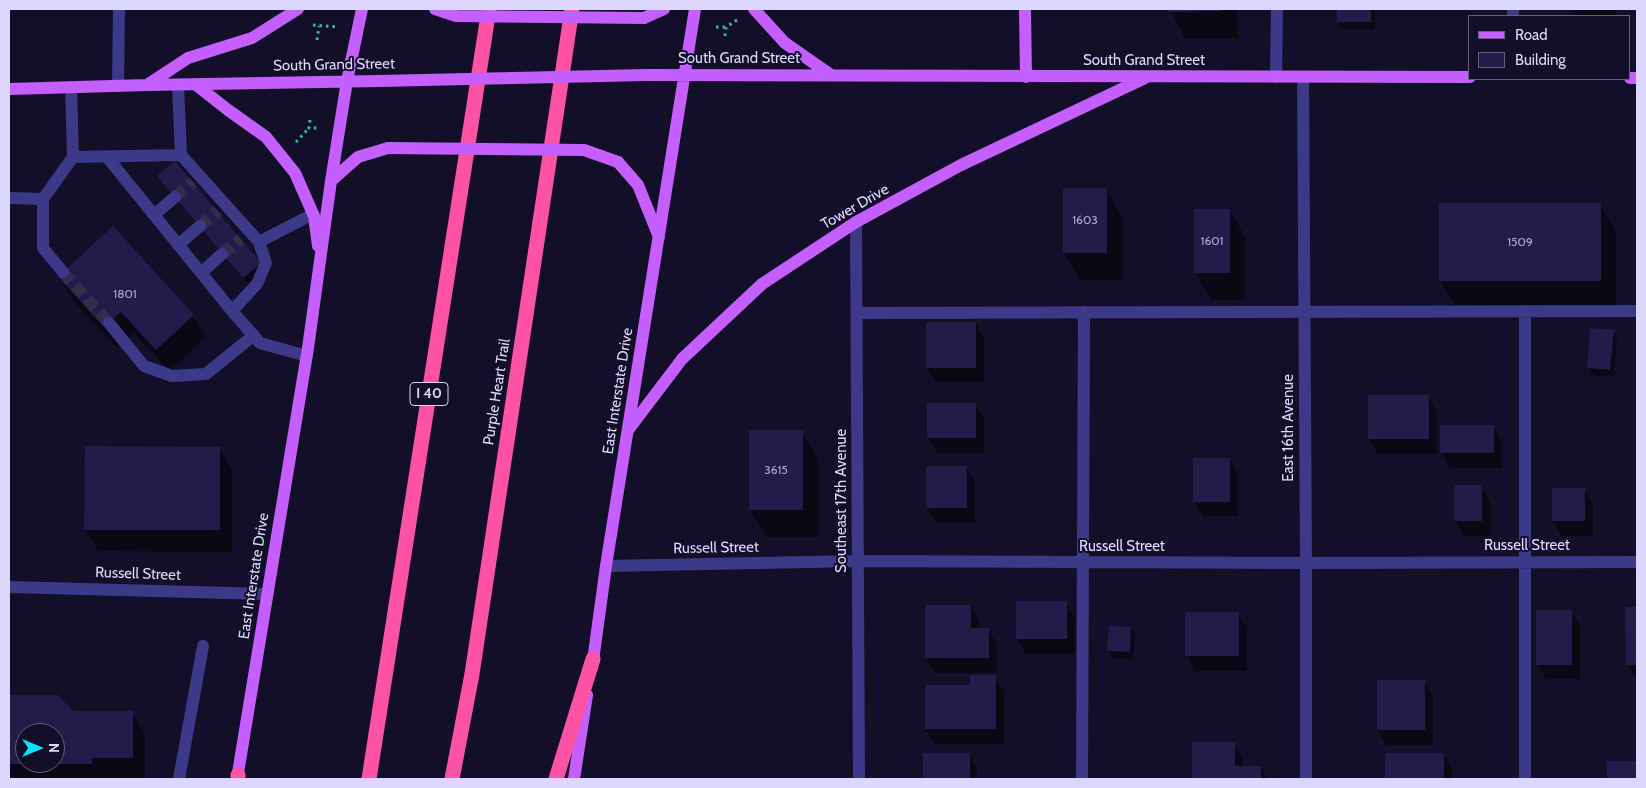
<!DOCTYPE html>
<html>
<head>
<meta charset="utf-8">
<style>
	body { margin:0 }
	#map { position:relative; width:1646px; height:788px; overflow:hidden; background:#140f29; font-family:Cabin,sans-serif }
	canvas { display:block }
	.frame { position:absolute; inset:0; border:10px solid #dcd7ff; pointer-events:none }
	.legend { position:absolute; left:1468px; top:15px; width:162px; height:65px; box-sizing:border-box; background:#140f29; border:1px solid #645f7f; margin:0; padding:6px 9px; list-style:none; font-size:15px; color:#dcd7ff }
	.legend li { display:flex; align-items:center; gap:10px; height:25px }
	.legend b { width:25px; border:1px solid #645f7f }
	.north { position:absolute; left:15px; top:723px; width:50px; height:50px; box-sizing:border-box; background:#140f29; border:1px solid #645f7f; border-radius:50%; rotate:90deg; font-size:14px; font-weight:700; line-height:20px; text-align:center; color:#dcd7ff }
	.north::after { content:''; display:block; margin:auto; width:18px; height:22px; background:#03e4ff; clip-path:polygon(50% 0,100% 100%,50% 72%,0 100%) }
</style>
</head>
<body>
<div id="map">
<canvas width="1646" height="788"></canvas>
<div class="frame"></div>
<ul class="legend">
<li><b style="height:6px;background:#c45eff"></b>Road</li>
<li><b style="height:14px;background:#251b4a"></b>Building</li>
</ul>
<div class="north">N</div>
</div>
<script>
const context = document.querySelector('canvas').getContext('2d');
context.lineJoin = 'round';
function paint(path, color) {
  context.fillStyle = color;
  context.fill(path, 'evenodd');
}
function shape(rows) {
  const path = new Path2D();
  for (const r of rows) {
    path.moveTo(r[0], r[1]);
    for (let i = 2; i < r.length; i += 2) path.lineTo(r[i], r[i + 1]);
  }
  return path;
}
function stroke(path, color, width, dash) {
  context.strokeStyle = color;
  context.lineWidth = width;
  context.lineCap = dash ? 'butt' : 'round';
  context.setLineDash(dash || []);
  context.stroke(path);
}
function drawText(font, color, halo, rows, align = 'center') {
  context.font = font + ' Cabin,sans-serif';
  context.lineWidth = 4;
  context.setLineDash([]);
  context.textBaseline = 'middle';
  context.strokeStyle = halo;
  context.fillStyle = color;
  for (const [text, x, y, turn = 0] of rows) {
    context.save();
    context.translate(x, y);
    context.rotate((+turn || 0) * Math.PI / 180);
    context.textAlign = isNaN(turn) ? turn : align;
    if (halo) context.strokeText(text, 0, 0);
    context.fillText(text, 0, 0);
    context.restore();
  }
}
const shadow = shape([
	[1170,9,1237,9,1238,38,1185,39],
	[1338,9,1375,9,1375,29,1342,29,1338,22],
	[1570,9,1616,9,1616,16,1575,16],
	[159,176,264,270,248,284,163,183],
	[1106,189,1122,217,1122,280,1080,280,1064,252],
	[1600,205,1616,232,1616,308,1456,308,1440,280],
	[1230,210,1245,237,1245,300,1211,300,1195,272],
	[60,277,193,316,206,337,169,371,134,333,117,348,72,299],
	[976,323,984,338,984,382,936,382,927,367],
	[1613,331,1617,339,1614,377,1592,375,1588,368],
	[1369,397,1428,397,1437,412,1437,454,1378,454,1369,439],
	[975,404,984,419,984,453,937,453,928,438],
	[1441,427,1494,427,1502,442,1502,468,1450,468,1441,453],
	[802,431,818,459,818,537,766,537,750,510],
	[219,448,232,470,232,552,98,551,85,530],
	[1230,459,1238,474,1238,516,1203,516,1194,502],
	[966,468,975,482,975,523,936,523,927,508],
	[1482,487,1490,502,1490,536,1464,536,1456,521],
	[1584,489,1593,504,1593,536,1562,536,1553,521],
	[1066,603,1075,618,1075,654,1026,654,1017,639],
	[970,606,979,621,979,630,988,630,997,644,997,673,935,673,926,658],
	[1626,608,1637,608,1637,680,1627,665],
	[1572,612,1580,626,1580,679,1546,679,1537,664],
	[1238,614,1247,628,1247,671,1195,671,1187,656],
	[1131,628,1135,635,1133,659,1113,658,1109,651],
	[995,677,1004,692,1004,744,935,744,926,729,971,687],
	[1424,681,1433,696,1433,745,1386,745,1378,730],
	[9,696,58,697,73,712,132,713,145,734,145,779,9,779],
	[25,733,55,733,55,763,25,763],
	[1193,743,1234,743,1243,758,1243,767,1261,767,1268,779,1193,779],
	[924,754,969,754,977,769,977,779,924,779],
	[1387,754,1444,754,1452,769,1452,779,1387,779]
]);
const building = shape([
	[1168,9,1222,9,1222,11,1168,12],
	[1337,9,1371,9,1371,22,1337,22],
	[175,161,261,263,243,278,157,176],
	[1063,188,1107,188,1107,253,1063,253],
	[1439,203,1601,203,1601,281,1439,281],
	[1194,209,1230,209,1230,273,1194,273],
	[113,226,194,315,156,350,121,312,104,327,58,277],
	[926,322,976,322,976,368,926,368],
	[1590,328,1614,330,1610,370,1587,368],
	[1368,395,1429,395,1429,439,1368,439],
	[927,403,976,403,976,438,927,438],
	[1440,425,1494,425,1494,453,1440,453],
	[749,430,803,430,803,510,749,510],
	[85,446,220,447,220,530,84,530],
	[1193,458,1230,458,1230,502,1193,502],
	[926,466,967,466,967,508,926,508],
	[1454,485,1482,485,1482,521,1454,521],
	[1552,488,1585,488,1585,521,1552,521],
	[1016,601,1067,601,1067,639,1016,639],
	[925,605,971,605,971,628,989,628,989,658,925,658],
	[1625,607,1637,607,1637,665,1626,665],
	[1536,610,1572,610,1572,665,1536,665],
	[1185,612,1239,612,1239,656,1185,656],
	[1109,626,1131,627,1130,652,1107,651],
	[970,675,996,675,996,729,925,729,925,685,970,685],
	[1377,680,1425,680,1425,730,1377,730],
	[9,695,58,695,73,711,133,711,133,758,92,758,92,764,55,764,55,733,25,733,25,764,9,764],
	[1192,742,1235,742,1235,766,1261,766,1261,779,1192,779],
	[923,753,970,753,970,779,923,779],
	[1385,753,1444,753,1444,779,1385,779],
	[1607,761,1637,761,1637,779,1607,779]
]);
const minorTunnel = shape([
	[175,197,193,182],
	[200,226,218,211],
	[222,254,241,239],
	[63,272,109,323]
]);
const path = shape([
	[313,25,337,27],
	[716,27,726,27],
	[725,36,726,27,737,20],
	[317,40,319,26],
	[310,120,309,128,318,128],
	[296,142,309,128]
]);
const minor = shape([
	[1513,9,1513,16],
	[1276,77,1277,9],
	[1303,77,1306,563,1306,779],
	[118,86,119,9],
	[71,87,73,157],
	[181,155,259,242,313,214],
	[107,157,232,311,257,284,266,263,259,242],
	[9,198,43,199,73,157,181,155,178,85],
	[43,199,43,248,63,272],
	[154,215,175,197],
	[856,222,859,779],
	[178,245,200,226],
	[201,273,222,254],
	[232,311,260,343,307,356],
	[1525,311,1525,779],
	[857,313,1637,311],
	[109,323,144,366,172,376,206,374,254,335],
	[606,566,858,561,1306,563,1637,562],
	[9,587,267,594],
	[179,779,203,646],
	[1082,779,1084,312]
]);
const major = shape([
	[754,9,785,43,831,75],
	[1025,9,1026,77],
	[644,18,664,9],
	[646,75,1470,77],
	[1630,78,1637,78],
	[195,84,228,110,266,137,295,173,314,216,318,246],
	[147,85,188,58,252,38,298,9],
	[9,89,147,85,379,81],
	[618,162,638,185,659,237],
	[331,181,358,157,388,148],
	[629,429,682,359,762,284,856,222,961,165,1145,78],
	[592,668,606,566,695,9],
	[237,779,308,348,331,181,347,81,362,9],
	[574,779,587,695]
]);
const highway = shape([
	[238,775,238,779],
	[369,779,489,9],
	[452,779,472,674,572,9],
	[556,779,593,659]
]);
const majorBridge = shape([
	[435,9,456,16,644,18],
	[379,81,646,75],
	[388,148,584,150,618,162]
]);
const numberNames = [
	["1603",1085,220],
	["1601",1212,241],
	["1509",1520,242],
	["1801",125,294],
	["3615",776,470]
];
const shields = [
	[429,394,38]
];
const shieldNames = [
	["I 40",429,394]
];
const streetNames = [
	["South Grand Street",739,59],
	["South Grand Street",1144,61],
	["South Grand Street",334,65,-1],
	["Tower Drive",855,207,-30],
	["East Interstate Drive",618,391,-81],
	["Purple Heart Trail",497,392,-81],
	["East 16th Avenue",1289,428,-90],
	["Southeast 17th Avenue",842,501,-90],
	["Russell Street",1527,546],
	["Russell Street",1122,547],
	["Russell Street",716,548,-1],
	["Russell Street",138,574,2],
	["East Interstate Drive",254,576,-81]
];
paint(shadow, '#0007');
paint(building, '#251b4a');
stroke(minorTunnel, '#322d49', 12, [12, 6]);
stroke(path, '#2cbeb6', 3, [2.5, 4]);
stroke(minor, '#3d3989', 12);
stroke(major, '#c45eff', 12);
stroke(highway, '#ff52a4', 15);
stroke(majorBridge, '#c45eff', 12);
drawText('12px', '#aea8d2', null, numberNames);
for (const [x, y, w] of shields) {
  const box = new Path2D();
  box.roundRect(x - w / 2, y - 11.5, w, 23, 4);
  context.fillStyle = '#140f29';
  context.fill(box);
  stroke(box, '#dcd7ff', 1);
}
drawText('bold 14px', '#dcd7ff', null, shieldNames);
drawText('15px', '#dcd7ff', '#140f29', streetNames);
</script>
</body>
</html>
